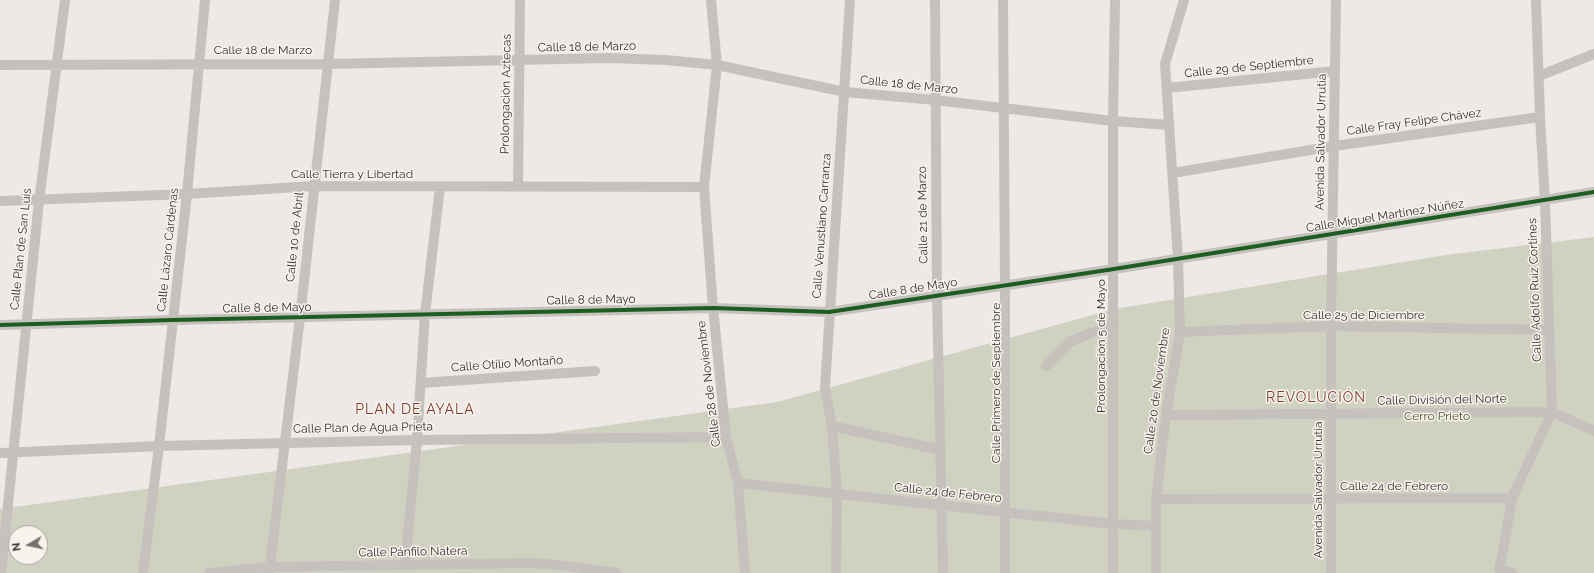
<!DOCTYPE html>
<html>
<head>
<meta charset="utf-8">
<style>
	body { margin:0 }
	#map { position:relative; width:1594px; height:573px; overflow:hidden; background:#eee9e6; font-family:Raleway,sans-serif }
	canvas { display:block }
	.north { position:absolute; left:8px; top:525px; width:40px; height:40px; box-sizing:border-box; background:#f9f3ee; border:1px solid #aca5a0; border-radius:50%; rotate:261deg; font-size:11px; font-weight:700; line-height:16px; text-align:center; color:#382f2c }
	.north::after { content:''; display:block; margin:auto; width:14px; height:18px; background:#78706d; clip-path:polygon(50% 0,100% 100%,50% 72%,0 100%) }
</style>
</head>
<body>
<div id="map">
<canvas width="1594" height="573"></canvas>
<div class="north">N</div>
</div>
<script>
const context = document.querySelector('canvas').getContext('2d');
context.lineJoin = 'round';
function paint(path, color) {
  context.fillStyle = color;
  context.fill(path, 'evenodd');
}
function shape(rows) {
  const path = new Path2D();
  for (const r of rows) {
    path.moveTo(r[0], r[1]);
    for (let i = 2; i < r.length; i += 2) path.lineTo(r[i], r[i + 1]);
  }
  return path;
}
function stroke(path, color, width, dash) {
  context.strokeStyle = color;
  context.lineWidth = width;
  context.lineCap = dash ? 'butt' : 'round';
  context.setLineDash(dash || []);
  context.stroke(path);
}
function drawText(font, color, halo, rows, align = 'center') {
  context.font = font + ' Raleway,sans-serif';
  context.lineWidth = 3;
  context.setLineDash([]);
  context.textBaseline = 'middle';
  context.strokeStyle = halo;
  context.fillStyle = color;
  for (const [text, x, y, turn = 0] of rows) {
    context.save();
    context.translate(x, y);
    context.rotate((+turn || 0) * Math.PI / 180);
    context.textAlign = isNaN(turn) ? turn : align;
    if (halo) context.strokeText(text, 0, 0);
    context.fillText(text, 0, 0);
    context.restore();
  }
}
const green = shape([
	[1594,237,1594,573,0,573,0,509,777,402,1114,309,1446,255],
	[16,533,40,533,40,557,16,557]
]);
const minor = shape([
	[711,0,717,65,704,187,713,308,726,437,738,483,745,573],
	[935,0,937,296,943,573],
	[1003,0,1005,286,1005,573],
	[0,65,327,64,609,58,666,60,717,65,845,92,935,100,1113,121,1169,125],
	[1539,76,1594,54],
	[1167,88,1335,71],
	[1173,173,1334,146,1540,117],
	[518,187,520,0],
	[0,201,187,194,314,186,704,187],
	[0,325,173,320,713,308,829,312,1114,269,1594,192],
	[1180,332,1331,326,1549,330],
	[1046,366,1071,341,1114,324],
	[421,383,595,371],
	[1166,415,1552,412,1594,431],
	[832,426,941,450],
	[0,453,159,446,417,440,726,437],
	[738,483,1113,524,1156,526],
	[1156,499,1512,498],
	[405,565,417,440,425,314,440,187],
	[1499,569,1502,557,1512,498,1552,412,1545,201,1540,117,1536,0],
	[1499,569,1513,573],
	[1,573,39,201,65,0],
	[143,573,159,446,187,194,205,0],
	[209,573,270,567,532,563,558,565,617,573],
	[269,573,300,318,335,0],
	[836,573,837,493,832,426,825,388,850,0],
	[1113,573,1113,121,1115,0],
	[1156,573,1156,499,1166,415,1180,332,1178,259,1165,64,1184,0],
	[1331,573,1331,326,1336,0]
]);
const cycleway = shape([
	[0,325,173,320,713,308,829,312,1114,269,1594,192]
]);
const streetNames = [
	["Calle 18 de Marzo",587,47,-1],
	["Calle 18 de Marzo",263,50],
	["Calle 29 de Septiembre",1249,67,-6],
	["Calle 18 de Marzo",909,85,6],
	["Prolongación Aztecas",506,94,-89],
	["Calle Fray Felipe Chávez",1414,122,-8],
	["Avenida Salvador Urrutia",1321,142,-89],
	["Calle Tierra y Libertad",352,174],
	["Calle 21 de Marzo",923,215,-91],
	["Calle Miguel Martínez Núñez",1385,216,-9],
	["Calle Venustiano Carranza",822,226,-86],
	["Calle 10 de Abril",295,237,-84],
	["Calle Plan de San Luis",21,249,-84],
	["Calle Lázaro Cárdenas",168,250,-84],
	["Calle 8 de Mayo",913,289,-9],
	["Calle Adolfo Ruiz Cortines",1535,290,-92],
	["Calle 8 de Mayo",591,300,-1],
	["Calle 8 de Mayo",267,308,-1],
	["Calle 25 de Diciembre",1364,315],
	["Prolongación 5 de Mayo",1101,346,-90],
	["Calle Otilio Montaño",507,364,-4],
	["Calle Primero de Septiembre",996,383,-90],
	["Calle 28 de Noviembre",709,384,-97],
	["Calle 20 de Noviembre",1157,391,-82],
	["Calle División del Norte",1442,400,-1],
	["Calle Plan de Agua Prieta",363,428,-1],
	["Calle 24 de Febrero",1394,486],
	["Avenida Salvador Urrutia",1318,490,-90],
	["Calle 24 de Febrero",948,493,6],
	["Calle Pánfilo Natera",413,552,-1]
];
const parkNames = [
	["Cerro Prieto",1437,416]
];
const quarterNames = [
	["REVOLUCIÓN",1316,398],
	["PLAN DE AYALA",415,410]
];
paint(green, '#d0d2c1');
stroke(minor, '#c7c1bd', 10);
stroke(cycleway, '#1b5e20', 4);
drawText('12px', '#382f2c', '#f9f3ee', streetNames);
drawText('12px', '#4a5332', '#f9f3ee', parkNames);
context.letterSpacing = '1px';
drawText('14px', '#7e3b2d', '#f9f3ee', quarterNames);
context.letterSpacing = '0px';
</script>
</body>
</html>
